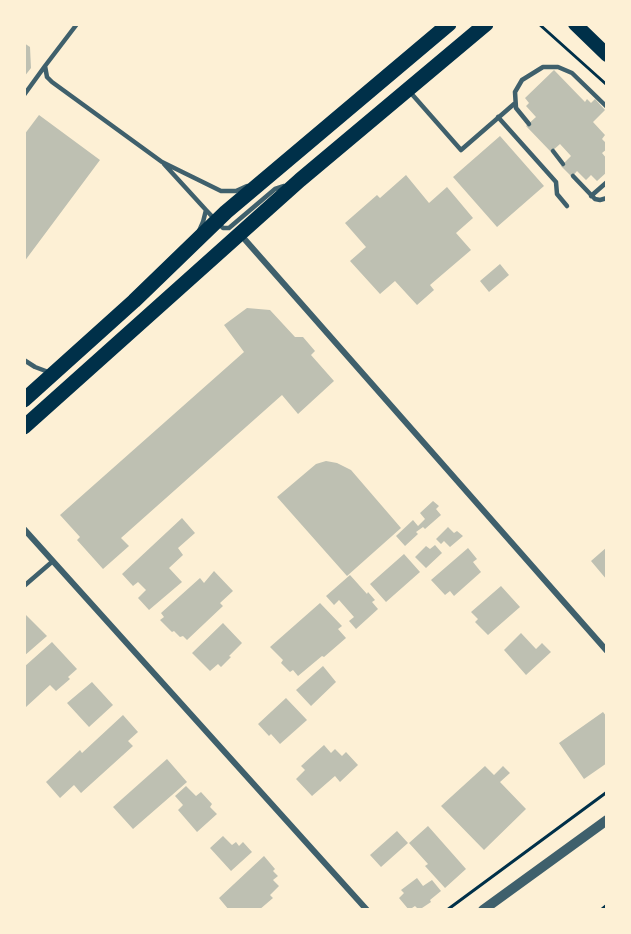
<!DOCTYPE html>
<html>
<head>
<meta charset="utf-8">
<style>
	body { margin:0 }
	#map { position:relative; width:631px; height:934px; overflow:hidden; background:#fdf0d5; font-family:"Golos Text",sans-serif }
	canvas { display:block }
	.frame { position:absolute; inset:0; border:26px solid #fdf0d5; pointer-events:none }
</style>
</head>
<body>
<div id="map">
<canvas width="631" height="934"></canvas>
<div class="frame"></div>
</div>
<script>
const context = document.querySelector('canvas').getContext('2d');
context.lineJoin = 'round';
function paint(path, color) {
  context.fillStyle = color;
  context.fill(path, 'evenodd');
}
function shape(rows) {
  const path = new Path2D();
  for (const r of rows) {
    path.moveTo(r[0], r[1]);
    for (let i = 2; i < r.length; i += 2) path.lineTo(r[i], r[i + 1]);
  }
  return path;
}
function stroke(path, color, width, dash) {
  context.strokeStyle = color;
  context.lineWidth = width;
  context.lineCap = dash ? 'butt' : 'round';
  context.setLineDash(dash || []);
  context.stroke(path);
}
const building = shape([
	[24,43,30,47,31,68,24,77],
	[554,70,585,102,587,99,591,103,595,99,605,110,593,122,605,135,602,139,607,144,607,149,602,153,607,159,607,172,597,181,591,175,586,180,577,171,572,177,561,166,571,156,560,144,551,152,526,126,536,117,526,106,529,103,525,98],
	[39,115,100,160,24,262,24,135],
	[500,136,544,186,497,227,453,177],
	[406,175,429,203,447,187,473,218,456,233,471,250,430,285,434,290,417,305,395,281,380,294,350,261,366,247,345,223,377,195,380,198],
	[500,264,509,275,489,292,480,281],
	[247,308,270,310,295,337,303,337,315,351,311,355,334,381,298,414,282,395,121,538,129,546,103,569,77,540,80,537,60,515,244,352,224,325],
	[326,461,337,463,351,470,401,528,347,576,277,497,316,464],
	[433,501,439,506,436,509,441,515,425,529,423,527,416,532,418,534,405,546,396,536,413,520,418,526,425,519,420,513],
	[182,518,195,533,178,548,183,555,169,568,182,582,149,610,138,598,146,590,138,582,133,586,122,574],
	[448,527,454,533,457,531,463,536,450,547,444,541,441,544,436,539],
	[435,545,442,553,426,568,415,557,426,546,430,549],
	[607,547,607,580,591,561],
	[468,548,477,559,473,562,481,572,454,596,450,591,445,595,431,580],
	[404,554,420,572,386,602,370,584],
	[214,571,233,591,220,603,223,606,187,640,183,636,180,637,174,631,172,632,160,620,164,617,161,613,200,578,204,583],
	[350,575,367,594,368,592,375,600,372,602,378,609,356,629,349,621,354,617,339,600,334,605,326,596],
	[501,586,520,607,488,635,475,622,478,619,471,612],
	[320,603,342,626,338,629,346,638,324,657,322,656,298,676,293,670,290,672,281,663,283,660,270,647],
	[24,613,47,636,24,656],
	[223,623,242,643,229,656,231,657,221,667,218,664,210,671,192,653],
	[521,633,536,649,542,643,551,652,526,675,504,650],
	[52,642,77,669,68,677,70,679,56,691,50,685,26,707,24,705,24,667],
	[323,666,336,682,311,706,296,690],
	[92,682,113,705,89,727,67,703],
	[286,698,307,720,280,744,271,734,269,736,258,724],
	[603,712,607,717,607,763,584,779,559,743],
	[123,715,138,732,128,741,133,746,81,793,74,785,60,798,46,782,80,750,82,753],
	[324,745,331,753,335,749,342,756,346,752,358,765,340,782,335,776,312,796,296,779,305,770,301,766],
	[167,759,187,782,133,829,113,807],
	[485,766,494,775,503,766,510,773,500,782,526,809,484,850,441,806],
	[186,786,196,796,201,792,212,804,210,807,217,814,197,832,178,810,183,805,175,796],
	[428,826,466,869,445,888,425,866,428,864,409,843],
	[397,831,408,843,381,867,370,855],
	[223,836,232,845,236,842,239,846,243,842,252,852,231,871,210,848],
	[264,856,275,869,273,871,278,876,273,880,279,886,270,895,273,898,259,910,229,910,219,898],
	[417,878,423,886,432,880,441,891,430,900,431,902,419,910,415,906,409,910,399,898,404,893,401,890]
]);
const path = shape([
	[539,24,607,85],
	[447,910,607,792],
	[601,910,607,905]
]);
const service = shape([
	[77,24,45,66,47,77,52,82,162,162,221,191,236,191,247,186],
	[410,92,461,150,514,104],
	[24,95,45,66],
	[498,117,556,182,557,194,567,206],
	[529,124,516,108,515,92,522,80,543,67,558,67,572,73,607,107],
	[553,151,563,164],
	[164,164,206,210,203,222,199,231],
	[573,176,595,199,600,200,607,198],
	[591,196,607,182],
	[206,210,223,228,229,228,275,189,284,186],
	[24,360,35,367,51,373],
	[24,586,53,561]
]);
const minor = shape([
	[240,234,607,651],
	[24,529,367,910]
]);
const tertiary = shape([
	[483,910,607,820]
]);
const primary = shape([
	[575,24,607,55]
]);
const trunk = shape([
	[24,400,134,301,226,212,449,24],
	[24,427,300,180,486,24]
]);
paint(building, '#bec0b2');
stroke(path, '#003049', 3);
stroke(service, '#3f606c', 4.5);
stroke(minor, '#3f606c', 6);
stroke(tertiary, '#3f606c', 10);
stroke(primary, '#003049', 14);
stroke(trunk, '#003049', 15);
</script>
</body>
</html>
